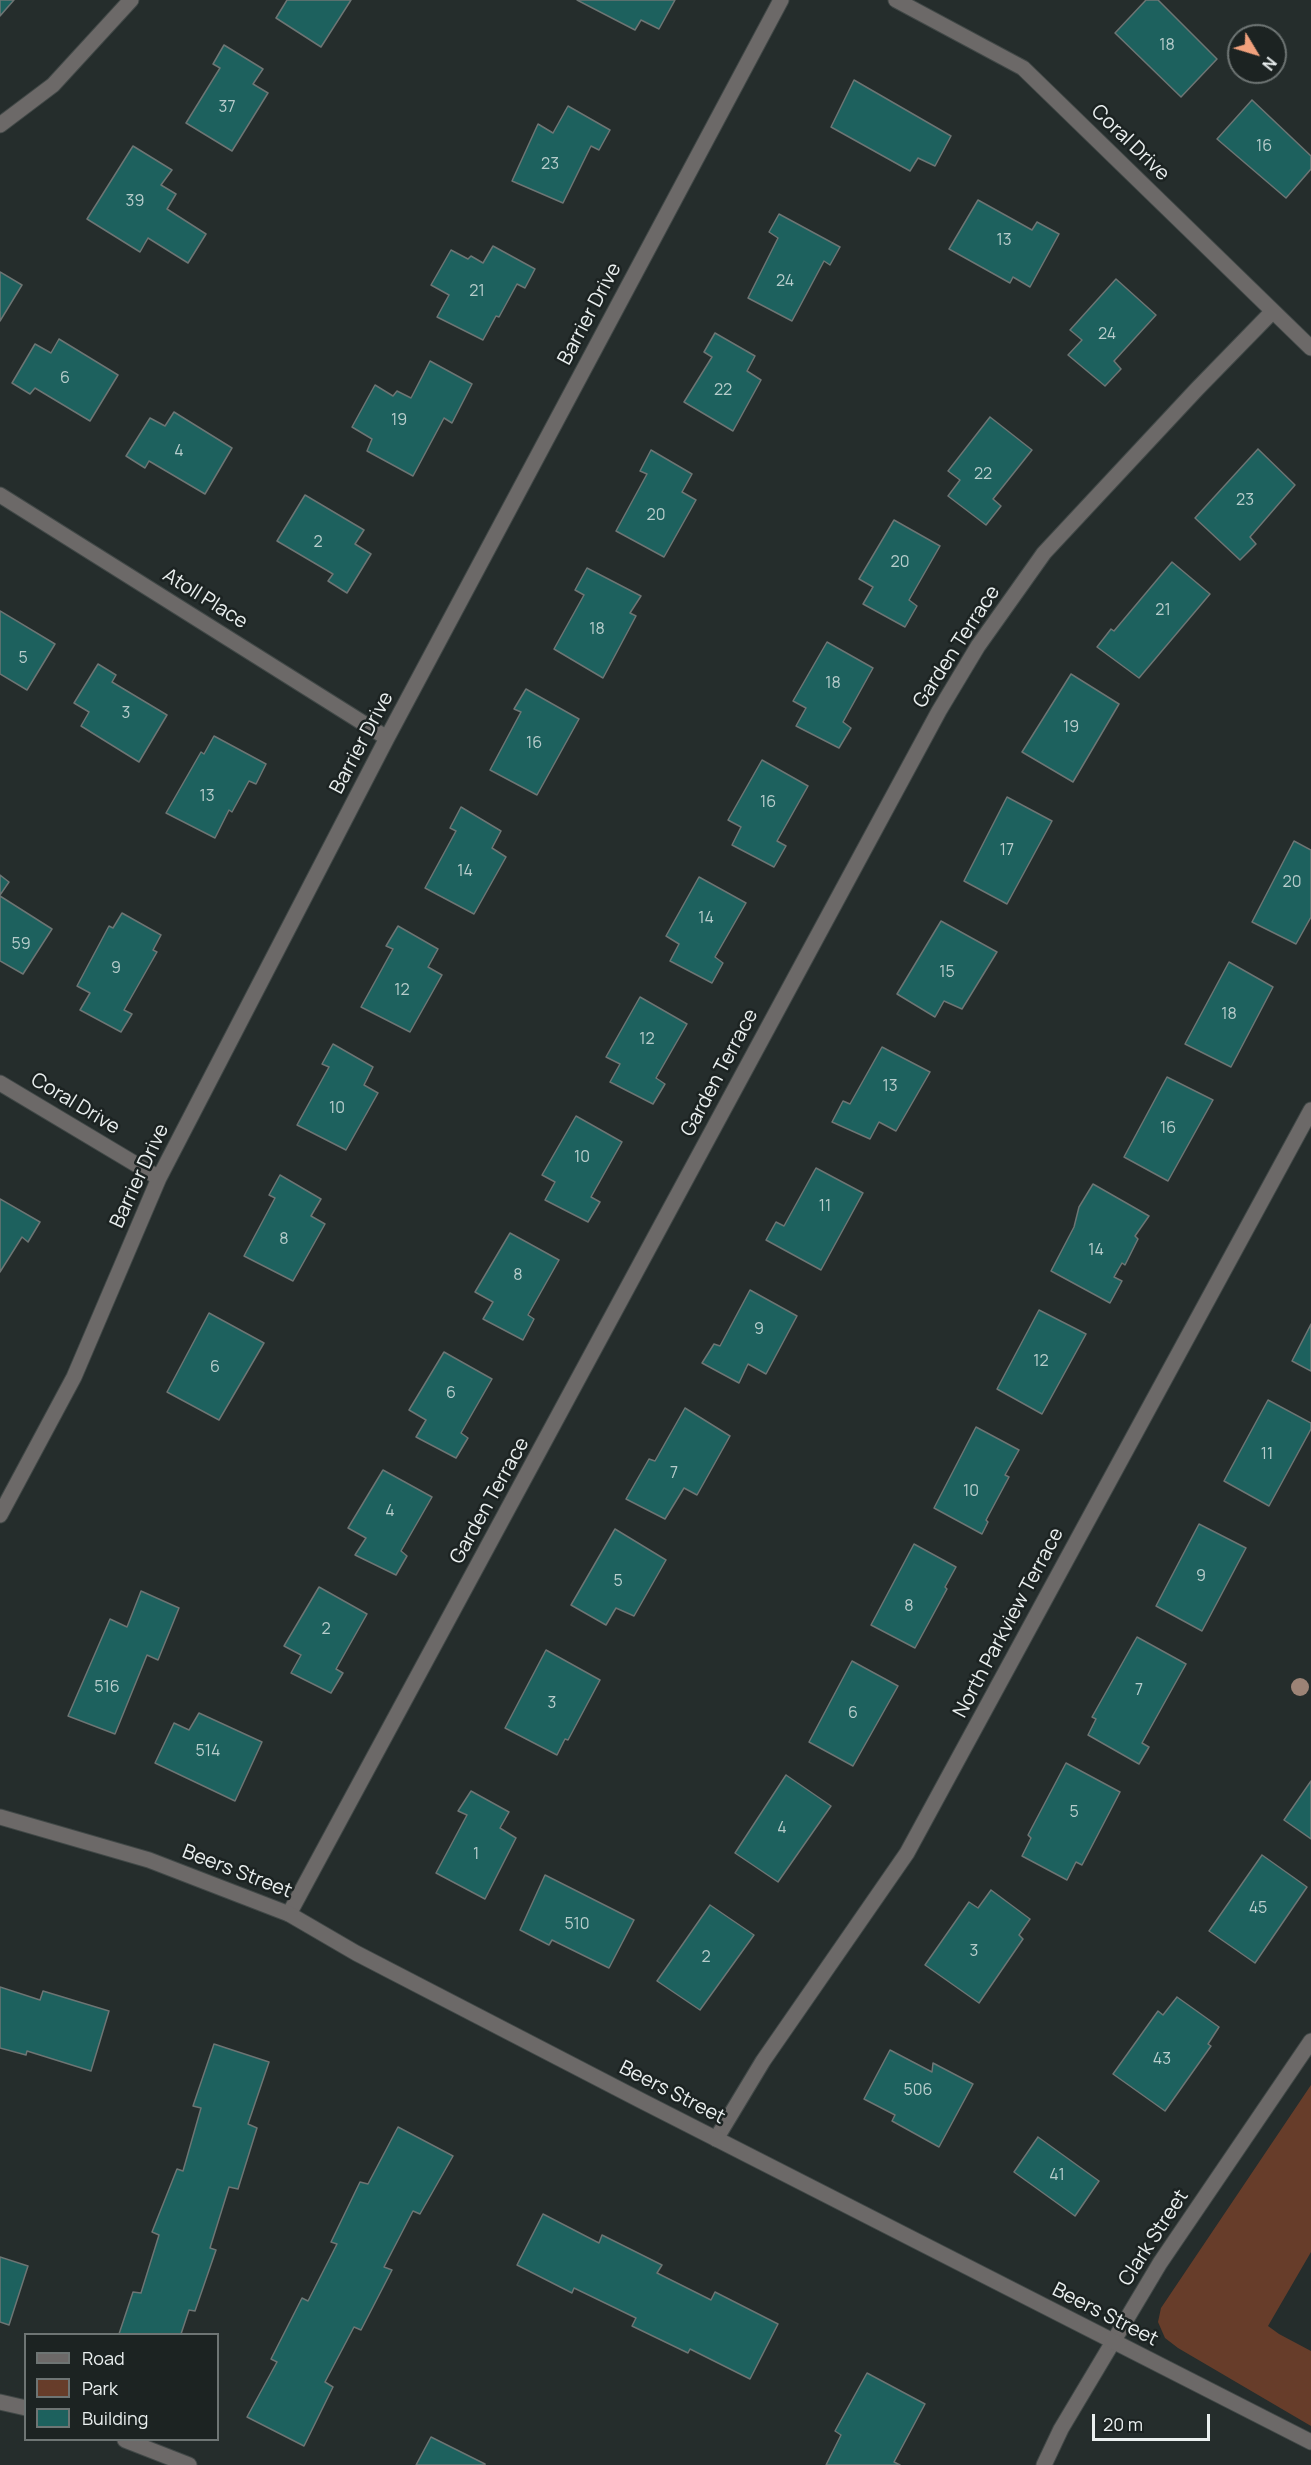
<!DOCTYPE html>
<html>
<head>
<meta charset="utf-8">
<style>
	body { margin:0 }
	#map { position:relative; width:1311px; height:2465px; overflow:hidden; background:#252d2c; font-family:Manrope,sans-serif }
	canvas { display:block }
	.legend { position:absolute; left:24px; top:2333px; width:195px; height:108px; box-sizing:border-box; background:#1c2322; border:2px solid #6e7574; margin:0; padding:8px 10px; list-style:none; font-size:18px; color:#eaefef }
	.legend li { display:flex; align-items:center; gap:12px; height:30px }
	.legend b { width:30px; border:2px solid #6e7574 }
	.north { position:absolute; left:1227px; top:24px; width:60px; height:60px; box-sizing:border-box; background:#1c2322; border:2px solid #6e7574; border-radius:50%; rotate:128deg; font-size:16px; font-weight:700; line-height:24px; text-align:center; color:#eaefef }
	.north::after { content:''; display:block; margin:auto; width:21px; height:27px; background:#f1a17d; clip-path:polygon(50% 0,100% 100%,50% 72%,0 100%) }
	.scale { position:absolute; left:1092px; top:2414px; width:118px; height:27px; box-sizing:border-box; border:3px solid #eaefef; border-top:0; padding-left:8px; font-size:18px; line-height:21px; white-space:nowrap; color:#eaefef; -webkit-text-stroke:4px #1c2322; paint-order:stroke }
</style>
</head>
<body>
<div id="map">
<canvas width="1311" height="2465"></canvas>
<ul class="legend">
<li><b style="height:8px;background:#6c6968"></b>Road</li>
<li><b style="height:16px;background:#673d2a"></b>Park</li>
<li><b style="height:16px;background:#1d615e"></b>Building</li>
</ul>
<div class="north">N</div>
<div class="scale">20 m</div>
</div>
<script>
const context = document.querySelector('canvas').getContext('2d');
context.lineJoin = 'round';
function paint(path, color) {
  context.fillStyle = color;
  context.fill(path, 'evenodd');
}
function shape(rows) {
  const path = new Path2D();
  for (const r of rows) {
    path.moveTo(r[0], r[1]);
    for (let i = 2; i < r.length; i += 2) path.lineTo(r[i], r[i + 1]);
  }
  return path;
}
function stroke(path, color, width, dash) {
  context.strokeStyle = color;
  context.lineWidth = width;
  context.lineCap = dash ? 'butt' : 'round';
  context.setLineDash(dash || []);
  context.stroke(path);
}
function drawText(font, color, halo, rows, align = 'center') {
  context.font = font + ' Manrope,sans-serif';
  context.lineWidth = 5;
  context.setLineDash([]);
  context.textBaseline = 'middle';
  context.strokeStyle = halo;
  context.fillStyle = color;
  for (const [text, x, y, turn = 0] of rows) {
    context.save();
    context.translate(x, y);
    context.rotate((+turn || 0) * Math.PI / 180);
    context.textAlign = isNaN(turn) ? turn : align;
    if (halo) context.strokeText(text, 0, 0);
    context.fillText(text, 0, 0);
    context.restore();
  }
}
const green = shape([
	[1311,2085,1311,2252,1268,2326,1279,2334,1311,2351,1311,2426,1178,2348,1165,2338,1158,2322,1161,2308]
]);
const building = shape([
	[0,0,14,0,0,16,0,0],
	[287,0,351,0,321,47,276,18,287,0],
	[577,0,675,0,659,29,641,20,635,30,577,0],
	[1146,0,1158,0,1217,59,1181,97,1115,33,1146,0],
	[224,45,263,69,253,84,268,93,232,151,186,123,220,68,213,64,224,45],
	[854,80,951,136,935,166,918,158,910,171,831,127,854,80],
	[1252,100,1311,156,1311,169,1286,198,1217,139,1252,100],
	[568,106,610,130,599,150,591,146,563,203,512,181,538,124,553,133,568,106],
	[133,146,172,170,161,185,176,194,167,209,206,234,188,263,148,238,140,252,87,219,133,146],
	[978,200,1032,230,1037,222,1059,234,1030,287,1013,277,1010,283,949,249,978,200],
	[779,214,840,247,830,265,824,261,792,321,748,298,778,238,769,232,779,214],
	[493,246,535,269,525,288,517,284,499,317,496,316,483,340,437,317,449,295,431,285,451,250,468,259,471,256,483,263,493,246],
	[0,272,22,285,0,321,0,272],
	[1116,279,1156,315,1114,361,1121,369,1105,386,1068,355,1082,340,1070,330,1116,279],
	[715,333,755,356,747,371,761,380,733,431,684,402,712,357,704,352,715,333],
	[59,339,118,375,90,421,35,388,30,394,12,383,35,344,51,353,59,339],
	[430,361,472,384,452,423,444,418,413,476,367,451,372,439,352,427,375,385,393,396,397,391,411,398,430,361],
	[174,412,232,448,205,494,149,461,145,468,126,456,150,418,165,426,174,412],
	[990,417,1032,450,993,499,1001,506,986,525,948,496,960,480,948,471,990,417],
	[1258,449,1295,485,1250,537,1256,544,1240,560,1195,518,1258,449],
	[651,450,692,474,682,492,696,500,664,557,616,531,647,474,640,471,651,450],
	[305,495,364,530,355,544,371,554,347,593,328,581,333,574,277,541,305,495],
	[894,520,940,546,909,600,917,606,905,627,863,604,873,587,859,579,894,520],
	[1172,562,1210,594,1139,678,1097,647,1111,629,1114,631,1172,562],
	[587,568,641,596,630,613,636,616,603,678,554,649,584,595,575,590,587,568],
	[0,611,55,644,27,690,0,674,0,611],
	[827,642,873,668,843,722,851,728,839,748,796,726,806,708,793,701,827,642],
	[98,664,116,675,112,682,167,715,139,762,81,726,89,712,74,703,98,664],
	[1071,674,1119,704,1073,782,1022,752,1071,674],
	[526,689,579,719,537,795,490,770,521,712,514,709,526,689],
	[214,736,266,764,256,784,249,781,232,812,229,810,215,838,166,813,201,752,204,754,214,736],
	[762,760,808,786,777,841,786,846,774,867,732,845,741,827,728,820,762,760],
	[1007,797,1052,821,1007,904,964,881,1007,797],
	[461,807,501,831,492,848,506,857,474,914,425,888,456,831,450,828,461,807],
	[1294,841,1311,850,1311,917,1296,944,1252,922,1294,841],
	[0,875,9,882,0,895,0,875],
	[699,877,746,903,715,957,723,963,712,983,670,961,679,944,666,936,699,877],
	[0,896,52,929,23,974,0,961,0,896],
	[122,913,161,935,153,950,157,952,124,1010,132,1014,121,1032,80,1010,90,993,77,986,109,926,113,928,122,913],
	[941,921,997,952,962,1009,944,1001,935,1017,897,994,941,921],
	[398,926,438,949,428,967,442,975,410,1032,361,1007,393,949,386,946,398,926],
	[1229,962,1273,987,1231,1067,1185,1044,1229,962],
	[640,997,687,1024,656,1078,665,1084,653,1104,610,1082,620,1064,606,1057,640,997],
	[333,1044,373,1067,364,1085,378,1093,346,1150,297,1125,329,1067,322,1064,333,1044],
	[882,1047,930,1072,896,1131,879,1122,870,1139,832,1122,843,1101,850,1104,882,1047],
	[1167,1077,1213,1100,1168,1181,1124,1157,1167,1077],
	[576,1116,622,1142,591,1197,600,1202,588,1222,545,1200,555,1182,542,1175,576,1116],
	[816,1168,863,1193,821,1270,766,1240,776,1222,784,1226,816,1168],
	[280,1175,321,1199,311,1216,325,1224,293,1281,244,1256,275,1198,269,1195,280,1175],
	[1093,1184,1149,1216,1135,1236,1138,1239,1125,1265,1122,1263,1114,1277,1122,1281,1110,1303,1051,1271,1074,1227,1079,1207,1093,1184],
	[0,1199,40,1222,28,1242,22,1237,0,1272,0,1199],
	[510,1233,559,1260,528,1315,534,1319,523,1340,483,1319,493,1302,475,1292,510,1233],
	[750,1290,797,1316,766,1374,748,1364,739,1383,702,1363,714,1344,720,1346,750,1290],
	[1039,1310,1086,1334,1042,1414,997,1389,1039,1310],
	[209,1313,264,1343,219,1420,167,1392,209,1313],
	[1311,1324,1311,1371,1292,1361,1311,1324],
	[444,1352,492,1379,461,1433,468,1438,456,1458,416,1437,426,1420,409,1410,444,1352],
	[1268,1400,1311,1423,1311,1429,1269,1506,1224,1481,1268,1400],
	[685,1408,730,1436,697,1495,684,1488,665,1519,626,1499,649,1459,655,1461,685,1408],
	[976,1427,1019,1450,1005,1475,1009,1477,986,1520,988,1522,982,1534,934,1508,976,1427],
	[383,1470,432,1497,401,1551,407,1556,396,1575,355,1555,366,1538,348,1528,383,1470],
	[1199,1524,1246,1548,1202,1631,1156,1606,1199,1524],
	[615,1529,666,1560,634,1616,616,1608,606,1625,571,1605,615,1529],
	[914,1544,956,1567,945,1587,947,1589,915,1648,871,1625,914,1544],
	[319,1587,367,1614,336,1669,343,1673,331,1693,291,1673,301,1655,284,1646,319,1587],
	[141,1591,179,1608,158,1660,147,1655,115,1734,68,1716,110,1619,127,1627,141,1591],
	[1137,1637,1186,1664,1142,1743,1149,1747,1139,1764,1088,1735,1096,1719,1092,1717,1137,1637],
	[546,1650,600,1680,568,1740,565,1739,557,1755,505,1728,546,1650],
	[852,1661,898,1686,853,1766,809,1742,852,1661],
	[199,1713,262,1742,235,1801,155,1763,174,1723,189,1730,199,1713],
	[1066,1763,1120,1792,1082,1865,1076,1862,1067,1880,1022,1856,1031,1838,1028,1835,1066,1763],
	[786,1775,831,1806,778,1882,735,1853,786,1775],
	[1311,1781,1311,1839,1284,1820,1311,1781],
	[471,1791,509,1812,500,1828,516,1838,485,1899,436,1873,467,1815,458,1811,471,1791],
	[1262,1855,1307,1887,1255,1963,1209,1931,1262,1855],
	[545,1875,634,1920,609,1968,552,1940,549,1945,520,1930,545,1875],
	[991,1890,1030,1919,1019,1935,1023,1939,979,2003,925,1965,969,1902,978,1908,991,1890],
	[710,1905,754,1935,700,2010,657,1981,710,1905],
	[0,1987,40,2000,43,1991,109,2011,91,2071,27,2051,26,2055,0,2048,0,1987],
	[1177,1997,1219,2027,1208,2044,1211,2046,1165,2111,1113,2074,1158,2011,1163,2015,1177,1997],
	[214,2044,269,2062,248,2124,257,2128,238,2189,229,2187,210,2248,216,2250,195,2311,189,2310,181,2334,119,2334,133,2292,141,2293,159,2235,152,2232,177,2169,183,2171,201,2108,193,2106,214,2044],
	[890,2050,932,2072,933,2063,973,2084,939,2147,892,2121,895,2115,864,2099,890,2050],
	[398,2127,453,2156,420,2214,413,2211,384,2267,392,2270,361,2330,354,2327,325,2382,333,2387,304,2446,247,2417,277,2362,271,2359,302,2298,308,2301,337,2244,331,2242,360,2182,368,2184,398,2127],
	[1038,2137,1099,2181,1075,2216,1014,2172,1038,2137],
	[543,2214,599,2243,602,2235,662,2265,657,2273,711,2300,715,2292,778,2324,750,2379,690,2349,688,2353,632,2326,636,2318,574,2288,572,2293,517,2265,543,2214],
	[0,2257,28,2266,9,2325,0,2322,0,2257],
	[867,2373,925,2404,894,2462,900,2465,826,2465,841,2435,835,2431,867,2373],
	[431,2437,485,2464,485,2465,416,2465,431,2437]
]);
const minor = shape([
	[896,0,1023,68,1311,348],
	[0,125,53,85,131,0],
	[0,495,387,738],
	[0,1083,159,1178],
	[0,1515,74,1377,159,1178,387,738,781,0],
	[289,1914,939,711,978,646,1044,553,1197,389,1273,311],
	[716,2139,763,2061,907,1853,1311,1110],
	[0,2402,26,2408],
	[125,2440,189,2465],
	[1044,2465,1061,2429,1160,2263,1311,2041]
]);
const tertiary = shape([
	[0,1817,149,1860,289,1914,356,1953,640,2100,1311,2442]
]);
const trees = [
	[1300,1687]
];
const numberNames = [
	["18",1167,46],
	["37",227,108],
	["16",1264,147],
	["23",550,165],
	["39",135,202],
	["13",1004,241],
	["24",785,282],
	["21",477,292],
	["24",1107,335],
	["6",65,379],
	["22",723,391],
	["19",399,421],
	["4",179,452],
	["22",983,475],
	["23",1245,501],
	["20",656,516],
	["2",318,543],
	["20",900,563],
	["21",1163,611],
	["18",597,630],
	["5",23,659],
	["18",833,684],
	["3",126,714],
	["19",1071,728],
	["16",534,744],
	["13",207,797],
	["16",768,803],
	["17",1007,851],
	["14",465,872],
	["20",1292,883],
	["14",706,919],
	["59",21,945],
	["9",116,969],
	["15",947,973],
	["12",402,991],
	["18",1229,1015],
	["12",647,1040],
	["13",890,1087],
	["10",337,1109],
	["16",1168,1129],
	["10",582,1158],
	["11",825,1207],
	["8",284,1240],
	["14",1096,1251],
	["8",518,1276],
	["9",759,1330],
	["12",1041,1362],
	["6",215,1368],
	["6",451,1394],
	["11",1267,1455],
	["7",674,1474],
	["10",971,1492],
	["4",390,1512],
	["9",1201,1577],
	["5",618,1582],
	["8",909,1607],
	["2",326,1630],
	["516",107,1688],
	["7",1139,1691],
	["3",552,1704],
	["6",853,1714],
	["514",208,1752],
	["5",1074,1813],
	["4",782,1829],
	["1",476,1855],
	["45",1258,1909],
	["510",577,1925],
	["3",974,1952],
	["2",706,1958],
	["43",1162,2060],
	["506",918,2091],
	["41",1057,2176]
];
const streetNames = [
	["Coral Drive",1130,143,44],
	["Barrier Drive",590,314,-62],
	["Atoll Place",205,599,32],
	["Garden Terrace",957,647,-57],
	["Barrier Drive",362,743,-62],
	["Garden Terrace",720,1073,-62],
	["Coral Drive",75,1104,31],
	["Barrier Drive",140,1176,-65],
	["Garden Terrace",490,1501,-61],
	["North Parkview Terrace",1009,1623,-62],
	["Beers Street",237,1872,21],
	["Beers Street",672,2093,27],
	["Clark Street",1154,2238,-57],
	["Beers Street",1105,2315,27]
];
paint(green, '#673d2a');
paint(building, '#1d615e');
stroke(building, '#6d7574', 1.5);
stroke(minor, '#414847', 17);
stroke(tertiary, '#414847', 17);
stroke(minor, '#6c6968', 15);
stroke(tertiary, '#6c6968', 15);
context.fillStyle = '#9c8376';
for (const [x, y] of trees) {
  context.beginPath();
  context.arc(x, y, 9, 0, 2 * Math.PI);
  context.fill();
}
drawText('16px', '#b7cccb', null, numberNames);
drawText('20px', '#eaefef', '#1c2322', streetNames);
</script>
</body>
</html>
